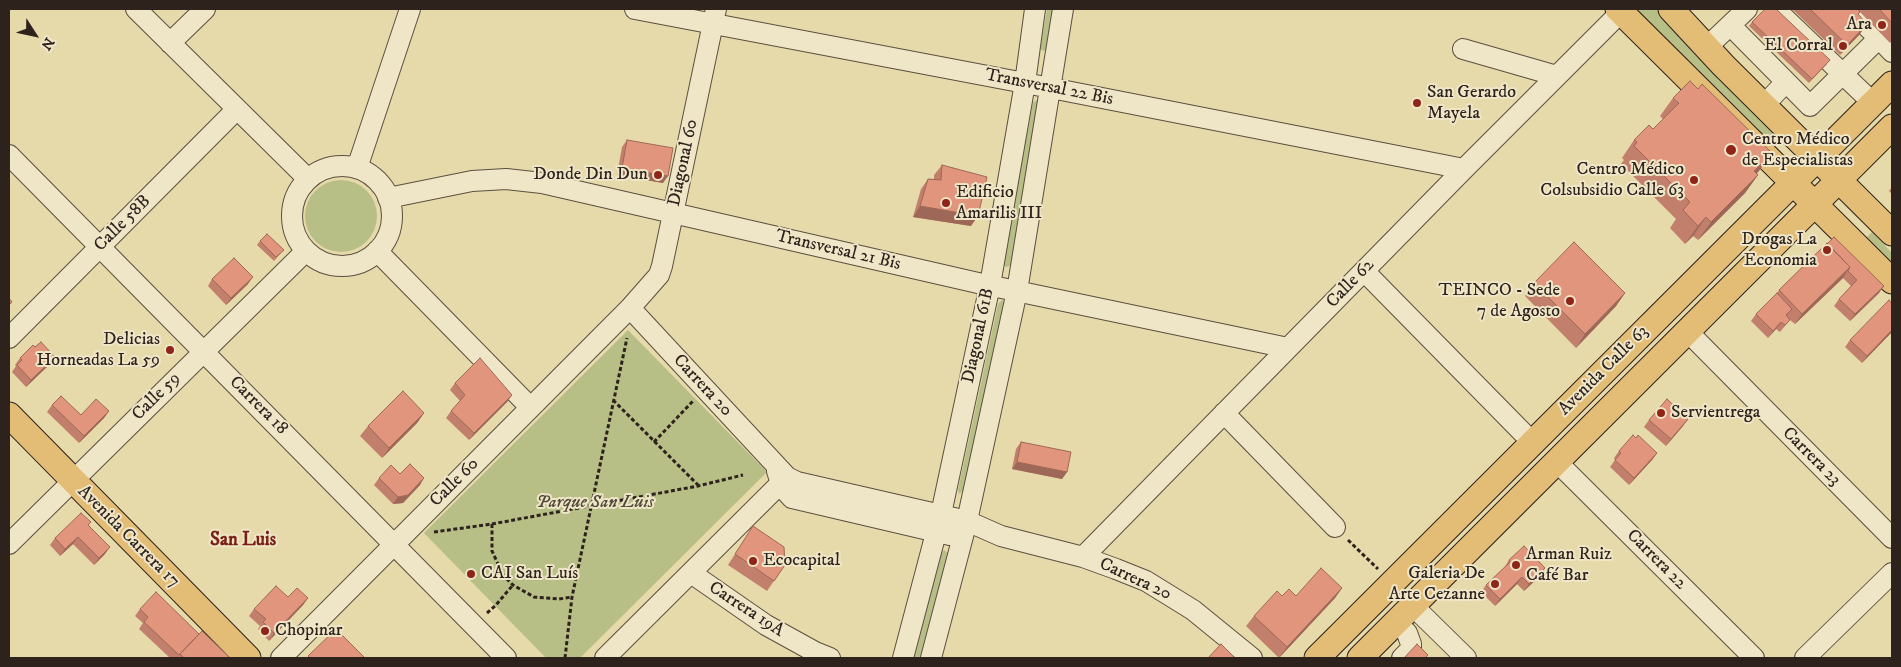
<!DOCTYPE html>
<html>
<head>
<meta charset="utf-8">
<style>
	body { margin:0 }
	#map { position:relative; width:1901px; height:667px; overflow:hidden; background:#e6d9aa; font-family:"IM FELL DW Pica",serif }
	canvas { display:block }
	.frame { position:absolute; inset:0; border:10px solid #2e221d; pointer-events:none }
	.north { position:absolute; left:10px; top:10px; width:50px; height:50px; -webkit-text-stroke:4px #efe6c8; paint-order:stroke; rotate:125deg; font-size:14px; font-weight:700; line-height:20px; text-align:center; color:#2e221d }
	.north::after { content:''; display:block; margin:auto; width:18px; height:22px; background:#2e221d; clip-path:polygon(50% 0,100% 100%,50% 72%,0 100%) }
</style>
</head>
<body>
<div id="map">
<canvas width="1901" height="667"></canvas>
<div class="frame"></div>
<div class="north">N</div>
</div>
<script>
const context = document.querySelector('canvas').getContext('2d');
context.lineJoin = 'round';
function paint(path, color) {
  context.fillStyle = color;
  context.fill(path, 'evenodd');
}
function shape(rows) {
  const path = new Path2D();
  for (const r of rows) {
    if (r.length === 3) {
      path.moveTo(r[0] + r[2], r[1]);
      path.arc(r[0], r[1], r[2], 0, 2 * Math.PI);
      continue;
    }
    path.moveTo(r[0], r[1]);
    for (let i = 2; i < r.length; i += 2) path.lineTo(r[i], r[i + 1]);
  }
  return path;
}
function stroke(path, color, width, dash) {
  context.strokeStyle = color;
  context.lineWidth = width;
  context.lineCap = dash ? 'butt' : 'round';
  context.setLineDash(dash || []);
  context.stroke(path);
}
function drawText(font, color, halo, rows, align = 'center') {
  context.font = font + ' "IM FELL DW Pica",serif';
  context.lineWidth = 4;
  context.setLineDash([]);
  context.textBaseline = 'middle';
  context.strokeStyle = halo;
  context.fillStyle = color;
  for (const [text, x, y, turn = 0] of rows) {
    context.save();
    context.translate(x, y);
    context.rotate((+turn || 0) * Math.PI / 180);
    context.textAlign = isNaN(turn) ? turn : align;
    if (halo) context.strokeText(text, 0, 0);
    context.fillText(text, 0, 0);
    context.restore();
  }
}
const green = shape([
	[1047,9,1057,9,1050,47,1044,51,1040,49],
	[1633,9,1657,9,1689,46,1780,134,1767,147],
	[1037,100,1039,102,1013,265,1006,267,1003,264,1033,102],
	[341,216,36],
	[1872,232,1892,253,1892,267,1865,239],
	[1002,300,1006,304,965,489,959,494,958,490,998,304],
	[628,330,767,472,580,658,546,658,424,533],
	[944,550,949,554,921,658,913,658,941,553]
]);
const path = shape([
	[613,400,698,485],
	[654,442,693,401],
	[492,524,492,551,503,575,513,585,534,597,559,599,572,597],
	[434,532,492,524,698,486,743,475],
	[1348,540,1378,569],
	[487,613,495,606,513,585],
	[565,658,572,597,627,338]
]);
const minor = shape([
	[136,9,308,179],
	[635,9,1051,88,1464,169],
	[1775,9,1873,103],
	[1849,9,1879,38],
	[1730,25,1810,106,1879,38,1892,52],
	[170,43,205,9],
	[1707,47,1747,9],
	[1463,49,1557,76],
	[1764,105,1786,82],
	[9,155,506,658],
	[342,216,50],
	[357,168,410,9],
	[388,198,472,181,506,179,542,183,978,283,1288,348],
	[377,251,530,407],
	[1364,271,1533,443],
	[630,308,787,477,797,482,967,521,1001,536,1083,557,1116,569,1146,581,1193,610,1252,658],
	[1688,332,1892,538],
	[9,338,237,109],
	[1224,413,1335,527],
	[1557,462,1754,658],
	[777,471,782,487,792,498,950,535],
	[9,544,306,251],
	[1083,557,1464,169,1621,12],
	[691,573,766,625,815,652,830,658],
	[1413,606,1466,658],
	[1396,622,1407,633,1411,644,1411,649,1402,658],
	[281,658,630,308,659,275,662,266,716,9],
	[605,658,787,477],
	[903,658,941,514,990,285,1025,83,1035,9],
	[931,658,967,521,1017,291,1063,9],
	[1805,658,1892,573]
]);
const major = shape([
	[1618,9,1892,281],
	[1671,9,1723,65,1892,233],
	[9,415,248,658],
	[1317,658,1892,84],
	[1360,658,1892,127]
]);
const wall = shape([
	[1792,9,1892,9,1892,41,1890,43,1860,12,1858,15,1860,34,1840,55],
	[1752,22,1827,64,1809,83,1749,26],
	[1673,98,1759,171,1757,173,1758,175,1745,193,1698,240,1693,236,1685,244,1670,228,1676,219,1621,164,1624,160,1622,158,1634,140,1653,129,1663,119,1660,116],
	[627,140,663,183,617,175,622,147],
	[942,165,971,226,913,217,921,189,928,179,934,179,934,175],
	[1892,187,1892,194,1889,191],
	[260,241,281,253,274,261,257,245],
	[1827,243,1879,293,1850,321,1834,306,1839,299,1851,286,1843,278,1795,324,1790,320,1780,332,1776,329,1768,338,1751,321,1756,314,1777,293,1779,290],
	[212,279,248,284,226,305,208,286],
	[1534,283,1625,293,1616,306,1576,348,1525,296],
	[1892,304,1892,332,1862,363,1845,347,1850,340],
	[35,347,55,357,50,364,26,387,12,372,16,366,15,365,20,358],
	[455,383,512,395,507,402,469,440,446,418,451,411,460,401,450,390],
	[52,405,81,415,109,411,104,418,79,443,47,412],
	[424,413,417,423,382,458,360,436,368,426],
	[1688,419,1683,426,1666,446,1644,427,1649,420],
	[1636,438,1657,453,1652,460,1629,485,1610,467,1615,460,1614,458,1619,451],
	[1021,442,1067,472,1062,479,1012,469,1016,449],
	[379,478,420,485,403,503,393,504,374,485],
	[89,525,105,554,94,565,73,544,60,556,50,545,55,538],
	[753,526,785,565,767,591,728,565],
	[1509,560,1540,576,1524,591,1517,584,1495,606,1481,592,1486,585,1504,568],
	[1342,588,1335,598,1279,658,1246,626,1254,616,1282,596,1296,596],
	[288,597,308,598,303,605,269,641,258,629,260,626,249,616,254,609],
	[140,609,199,634,230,658,170,658,139,629,143,623,135,616]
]);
const shadedWall = shape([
	[1867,24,1860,34,1840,55,1847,45],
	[1772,153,1759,171,1741,189,1754,171],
	[622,168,668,176,663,183,617,175],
	[1758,175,1745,193,1698,240,1711,222],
	[920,206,978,216,971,226,913,217],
	[1706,217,1693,236,1685,244,1698,226],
	[1850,267,1843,278,1795,324,1802,314],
	[253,277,248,284,226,305,231,298],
	[1884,286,1879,293,1850,321,1855,314],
	[1625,293,1616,306,1576,348,1585,334],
	[1792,309,1776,329,1768,338,1773,331],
	[1892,330,1892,332,1862,363,1867,356],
	[55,357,50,364,26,387,31,380],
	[512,395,507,402,469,440,474,433],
	[109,411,104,418,79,443,84,436],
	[424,413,417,423,382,458,389,448],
	[1688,419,1683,426,1666,446,1671,439],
	[1657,453,1652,460,1629,485,1634,478],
	[1017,462,1067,472,1062,479,1012,469],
	[424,478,420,485,403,503,393,504,398,497],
	[78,537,73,544,60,556,65,549],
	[110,547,105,554,94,565,99,558],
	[1545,568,1540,576,1524,591,1529,584],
	[1522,577,1517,584,1495,606,1500,599],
	[1342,588,1335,598,1279,658,1287,647],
	[308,598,303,605,269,641,274,633]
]);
const building = shape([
	[1765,9,1776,9,1830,60,1812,79,1752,22,1765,9],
	[1810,9,1858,9,1860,12,1858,14,1867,24,1847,45,1810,9],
	[1879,9,1892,9,1892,23,1879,9],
	[1690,81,1698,89,1702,84,1772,153,1754,171,1758,175,1711,222,1706,217,1698,226,1683,210,1690,202,1634,146,1637,142,1634,140,1649,125,1653,129,1679,103,1673,98,1690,81],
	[627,140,673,148,668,176,622,168,627,140],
	[942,165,987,177,978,216,920,206,928,179,941,180,942,165],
	[267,234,284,250,276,257,260,241,267,234],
	[1834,237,1884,286,1855,314,1839,299,1857,280,1848,271,1850,267,1827,244,1834,237],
	[1574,242,1625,293,1585,334,1534,283,1574,242],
	[1827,243,1850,267,1802,314,1779,290,1827,243],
	[234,258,253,277,231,298,212,279,234,258],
	[1777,293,1792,309,1786,315,1790,320,1785,325,1781,322,1773,331,1756,314,1777,293],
	[9,298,12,302,9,305,9,298],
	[1889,300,1892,304,1892,330,1867,356,1850,340,1889,300],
	[41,342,55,357,31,380,17,365,22,360,20,358,33,345,35,347,41,342],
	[480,358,512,395,474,433,451,411,465,395,455,383,480,358],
	[403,391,424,413,389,448,368,426,403,391],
	[61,396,81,415,96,399,109,411,84,436,52,405,61,396],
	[1667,399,1688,419,1671,439,1649,420,1667,399],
	[1633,435,1636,438,1638,435,1657,453,1634,478,1615,460,1621,453,1619,451,1633,435],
	[1021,442,1071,452,1067,472,1017,462,1021,442],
	[410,464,424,478,408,495,398,497,379,478,391,465,400,474,410,464],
	[81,513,91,522,88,525,110,547,99,558,78,537,65,549,55,538,81,513],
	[753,526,784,547,785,565,774,581,735,554,753,526],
	[1524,546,1545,568,1529,584,1522,577,1500,599,1486,585,1510,562,1509,560,1524,546],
	[1321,568,1342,588,1287,647,1254,616,1277,591,1282,596,1289,589,1296,596,1321,568],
	[276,586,288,597,297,588,308,598,274,633,263,622,266,619,254,609,276,586],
	[156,592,199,634,179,655,144,622,148,617,140,609,156,592],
	[336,629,365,658,310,658,308,656,336,629],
	[202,631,230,658,184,658,180,654,202,631],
	[1221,644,1235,658,1208,658,1221,644],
	[1417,644,1428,655,1425,658,1404,658,1417,644]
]);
const markers = [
	[1882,25,5,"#8f2418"],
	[1843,46,5,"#8f2418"],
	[1417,103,5,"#8f2418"],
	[1731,150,6,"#8f2418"],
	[658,175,5,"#8f2418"],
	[1694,180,5,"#8f2418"],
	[946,203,5,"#8f2418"],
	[1827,250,5,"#8f2418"],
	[1570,301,5,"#8f2418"],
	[170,350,5,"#8f2418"],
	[1661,413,5,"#8f2418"],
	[753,561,5,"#8f2418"],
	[1516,565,5,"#8f2418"],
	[471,574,5,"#8f2418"],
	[1495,584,5,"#8f2418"],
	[265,631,5,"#8f2418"]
];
const poiNames = [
	["Ara",1872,25],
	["El Corral",1833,46],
	["San Gerardo",1427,93,"left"],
	["Mayela",1427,114,"left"],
	["Centro Médico",1742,140,"left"],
	["de Especialistas",1742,161,"left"],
	["Centro Médico",1684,170],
	["Colsubsidio Calle 63",1684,191],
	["Donde Din Dun",648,175],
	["Edificio",956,193,"left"],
	["Amarilis III",956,214,"left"],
	["Drogas La",1817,240],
	["Economia",1817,261],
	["TEINCO - Sede",1560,291],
	["7 de Agosto",1560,312],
	["Delicias",160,340],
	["Horneadas La 59",160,361],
	["Servientrega",1671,413,"left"],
	["Arman Ruiz",1526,555,"left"],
	["Café Bar",1526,576,"left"],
	["Ecocapital",763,561,"left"],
	["CAI San Luís",481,574,"left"],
	["Galeria De",1485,574],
	["Arte Cezanne",1485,595],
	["Chopinar",275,631,"left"]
];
const streetNames = [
	["Transversal 22 Bis",1049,88,11],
	["Diagonal 60",684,163,-78],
	["Calle 58B",123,224,-45],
	["Transversal 21 Bis",838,251,13],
	["Calle 62",1351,284,-46],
	["Diagonal 61B",979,336,-78],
	["Avenida Calle 63",1604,371,-45],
	["Carrera 20",702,386,47],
	["Calle 59",157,397,-45],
	["Carrera 18",258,406,45],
	["Carrera 23",1811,457,45],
	["Calle 60",455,483,-45],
	["Avenida Carrera 17",128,537,45],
	["Carrera 22",1656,560,45],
	["Carrera 20",1135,580,25],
	["Carrera 19A",746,610,33]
];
const parkNames = [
	["Parque San Luis",595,503]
];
const neighbourhoodNames = [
	["San Luis",243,541]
];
paint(green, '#b7bf87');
stroke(minor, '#5c5040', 22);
stroke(major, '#2e221d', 27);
stroke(path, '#2e221d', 3, [4, 2.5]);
stroke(minor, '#efe6c8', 20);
stroke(major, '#e3bc75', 25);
paint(wall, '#c2806c');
paint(shadedWall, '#9e6858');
paint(building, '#e2957d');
stroke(building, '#9e6858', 1);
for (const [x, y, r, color] of markers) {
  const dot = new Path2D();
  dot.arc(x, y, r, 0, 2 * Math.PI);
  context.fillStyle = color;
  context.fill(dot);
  stroke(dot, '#efe6c8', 2);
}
drawText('18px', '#2e221d', '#efe6c8', poiNames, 'right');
drawText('18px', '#2e221d', '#efe6c8', streetNames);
drawText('italic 18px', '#504938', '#efe6c8', parkNames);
drawText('bold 19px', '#7a1f14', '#efe6c8', neighbourhoodNames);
</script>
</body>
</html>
